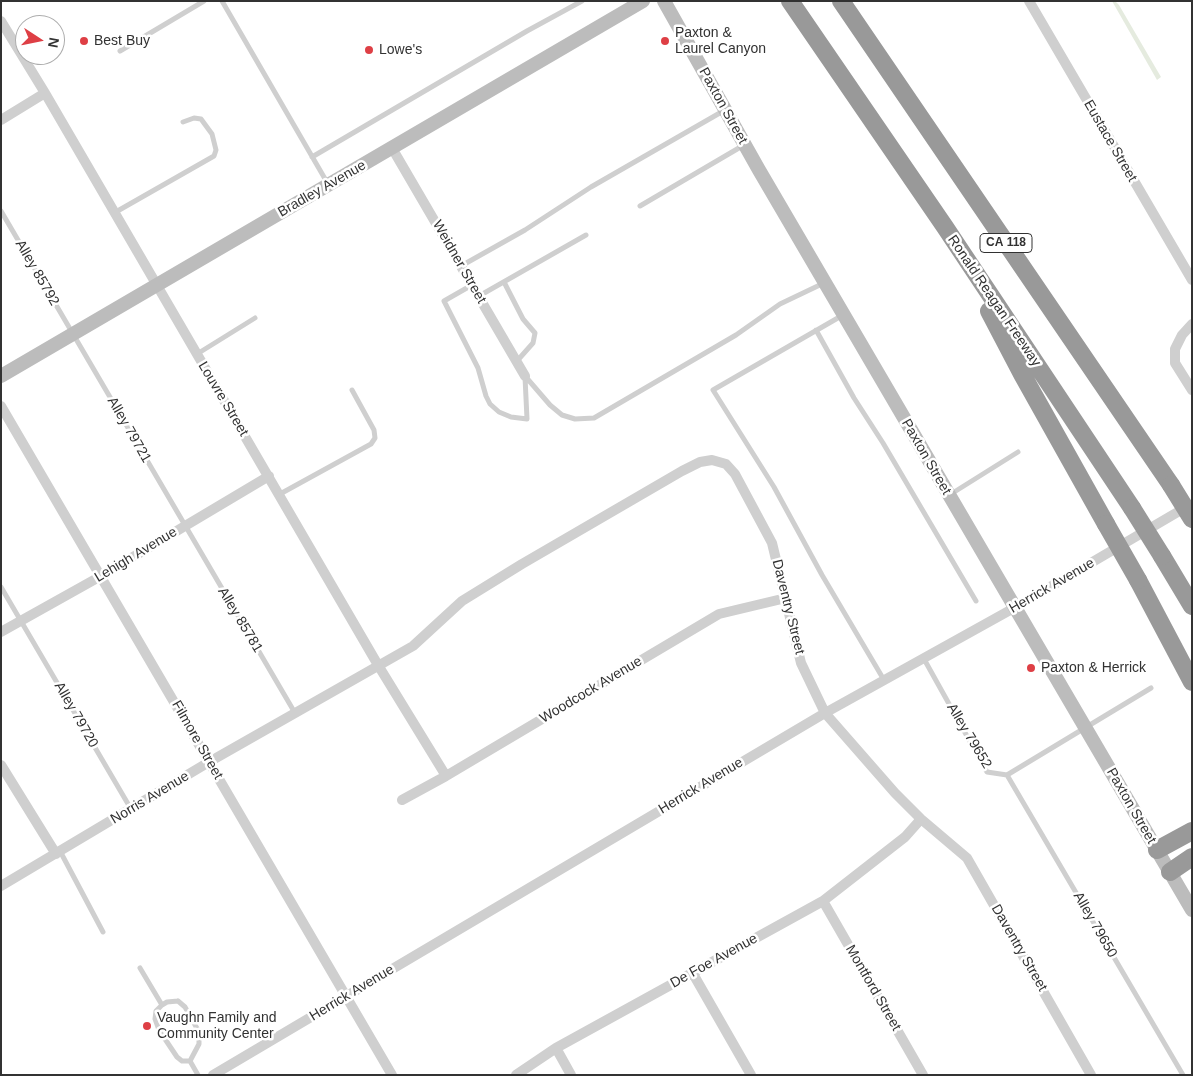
<!DOCTYPE html>
<html>
<head>
<meta charset="utf-8">
<style>
	body { margin:0 }
	#map { position:relative; width:1193px; height:1076px; overflow:hidden; background:#fff; font-family:Helvetica,sans-serif }
	canvas { display:block }
	.frame { position:absolute; inset:0; border:2px solid #323232; pointer-events:none }
	.north { position:absolute; left:15px; top:15px; width:50px; height:50px; box-sizing:border-box; background:#fff; border:1px solid #adadad; border-radius:50%; rotate:101deg; font-size:14px; font-weight:700; line-height:20px; text-align:center; color:#323232 }
	.north::after { content:''; display:block; margin:auto; width:18px; height:22px; background:#de3f45; clip-path:polygon(50% 0,100% 100%,50% 72%,0 100%) }
</style>
</head>
<body>
<div id="map">
<canvas width="1193" height="1076"></canvas>
<div class="frame"></div>
<div class="north">N</div>
</div>
<script>
const context = document.querySelector('canvas').getContext('2d');
context.lineJoin = 'round';
function paint(path, color) {
  context.fillStyle = color;
  context.fill(path, 'evenodd');
}
function shape(rows) {
  const path = new Path2D();
  for (const r of rows) {
    path.moveTo(r[0], r[1]);
    for (let i = 2; i < r.length; i += 2) path.lineTo(r[i], r[i + 1]);
  }
  return path;
}
function stroke(path, color, width, dash) {
  context.strokeStyle = color;
  context.lineWidth = width;
  context.lineCap = dash ? 'butt' : 'round';
  context.setLineDash(dash || []);
  context.stroke(path);
}
function drawText(font, color, halo, rows, align = 'center') {
  context.font = font + ' Helvetica,sans-serif';
  context.lineWidth = 5;
  context.setLineDash([]);
  context.textBaseline = 'middle';
  context.strokeStyle = halo;
  context.fillStyle = color;
  for (const [text, x, y, turn = 0] of rows) {
    context.save();
    context.translate(x, y);
    context.rotate((+turn || 0) * Math.PI / 180);
    context.textAlign = isNaN(turn) ? turn : align;
    if (halo) context.strokeText(text, 0, 0);
    context.fillText(text, 0, 0);
    context.restore();
  }
}
const green = shape([
	[1112,1,1115,1,1119,5,1161,77,1157,80]
]);
const lane = shape([
	[222,1,328,184],
	[120,51,204,1],
	[312,157,527,31,582,1],
	[640,206,744,145],
	[1,211,295,713],
	[114,213,214,156,216,150,212,134,201,119,194,118,183,122],
	[461,266,525,230,591,187,725,110],
	[504,282,523,319,535,333,533,343,517,361],
	[472,285,444,301,478,368,486,396,490,404,499,412,511,417,527,419,525,377],
	[479,296,586,235],
	[843,315,713,390,774,487,822,575,884,680],
	[816,330,854,398,883,443,976,601],
	[197,354,255,318],
	[525,376,550,405,562,415,575,419,594,418,736,335,780,304,824,283],
	[280,494,371,444,375,438,374,430,352,390],
	[951,494,1018,452],
	[1,587,131,809],
	[924,659,987,772,1007,775,1151,688],
	[1007,775,1183,1075],
	[60,851,103,932],
	[140,968,162,1005],
	[178,1001,185,1007,199,1032,199,1044,190,1061,182,1061,177,1057,159,1030,155,1019,156,1011,162,1005,167,1002,178,1001],
	[190,1061,198,1075]
]);
const street = shape([
	[1029,1,1192,280],
	[1,21,45,93,378,665,446,776],
	[1,120,45,93],
	[392,148,525,376],
	[1192,324,1182,335,1175,349,1175,363,1192,390],
	[1,406,392,1075],
	[1,632,101,576,269,476],
	[1,765,56,854],
	[402,800,446,776,719,614,786,598],
	[1,886,209,762,413,646,462,601,522,564,682,471,700,462,712,460,726,464,735,474,772,543,801,663,825,713,895,793,921,819,967,858,1091,1075],
	[823,901,923,1075],
	[692,972,751,1075],
	[556,1048,571,1075],
	[213,1075,825,713,1014,608,1188,506],
	[516,1075,556,1048,823,901,905,837,921,819]
]);
const secondary = shape([
	[664,1,759,170,1192,910],
	[1,376,643,1]
]);
const highway = shape([
	[790,1,945,227,1132,508],
	[841,1,1171,485],
	[989,311,1022,374,1106,524],
	[1162,556,1192,606],
	[1138,580,1192,682],
	[1157,850,1192,831],
	[1170,872,1192,857]
]);
const highwayBridge = shape([
	[1171,485,1192,519],
	[1132,508,1162,556],
	[1106,524,1138,580]
]);
const markers = [
	[84,41,5,"#de3f45"],
	[665,41,5,"#de3f45"],
	[369,50,5,"#de3f45"],
	[1031,668,5,"#de3f45"],
	[147,1026,5,"#de3f45"]
];
const shields = [
	[1006,243,52]
];
const shieldNames = [
	["CA 118",1006,243]
];
const poiNames = [
	["Paxton &",675,33],
	["Laurel Canyon",675,49],
	["Best Buy",94,41],
	["Lowe's",379,50],
	["Paxton & Herrick",1041,668],
	["Vaughn Family and",157,1018],
	["Community Center",157,1034]
];
const streetNames = [
	["Paxton Street",723,106,61],
	["Eustace Street",1110,141,60],
	["Bradley Avenue",322,189,-30],
	["Weidner Street",459,262,60],
	["Alley 85792",37,273,60],
	["Ronald Reagan Freeway",994,301,56],
	["Louvre Street",223,399,59],
	["Alley 79721",129,430,60],
	["Paxton Street",926,457,60],
	["Lehigh Avenue",136,555,-31],
	["Herrick Avenue",1052,586,-30],
	["Daventry Street",788,607,76],
	["Alley 85781",240,620,59],
	["Woodcock Avenue",591,690,-31],
	["Alley 79720",76,715,60],
	["Alley 79652",969,736,59],
	["Filmore Street",197,740,60],
	["Herrick Avenue",701,786,-31],
	["Norris Avenue",150,798,-31],
	["Paxton Street",1131,806,60],
	["Alley 79650",1095,925,60],
	["Daventry Street",1019,948,60],
	["De Foe Avenue",714,961,-29],
	["Montford Street",873,988,60],
	["Herrick Avenue",352,993,-31]
];
paint(green, '#e5ebdf');
stroke(lane, '#cfcfcf', 5);
stroke(street, '#cfcfcf', 10);
stroke(secondary, '#bcbcbc', 14);
stroke(highway, '#999', 18);
stroke(highwayBridge, '#999', 18);
for (const [x, y, r, color] of markers) {
  const dot = new Path2D();
  dot.arc(x, y, r, 0, 2 * Math.PI);
  context.fillStyle = color;
  context.fill(dot);
  stroke(dot, '#fff', 2);
}
for (const [x, y, w] of shields) {
  const box = new Path2D();
  box.roundRect(x - w / 2, y - 9.5, w, 19, 4);
  context.fillStyle = '#fff';
  context.fill(box);
  stroke(box, '#323232', 1);
}
drawText('bold 12px', '#323232', null, shieldNames);
drawText('14px', '#323232', '#fff', poiNames, 'left');
drawText('14px', '#323232', '#fff', streetNames);
</script>
</body>
</html>
